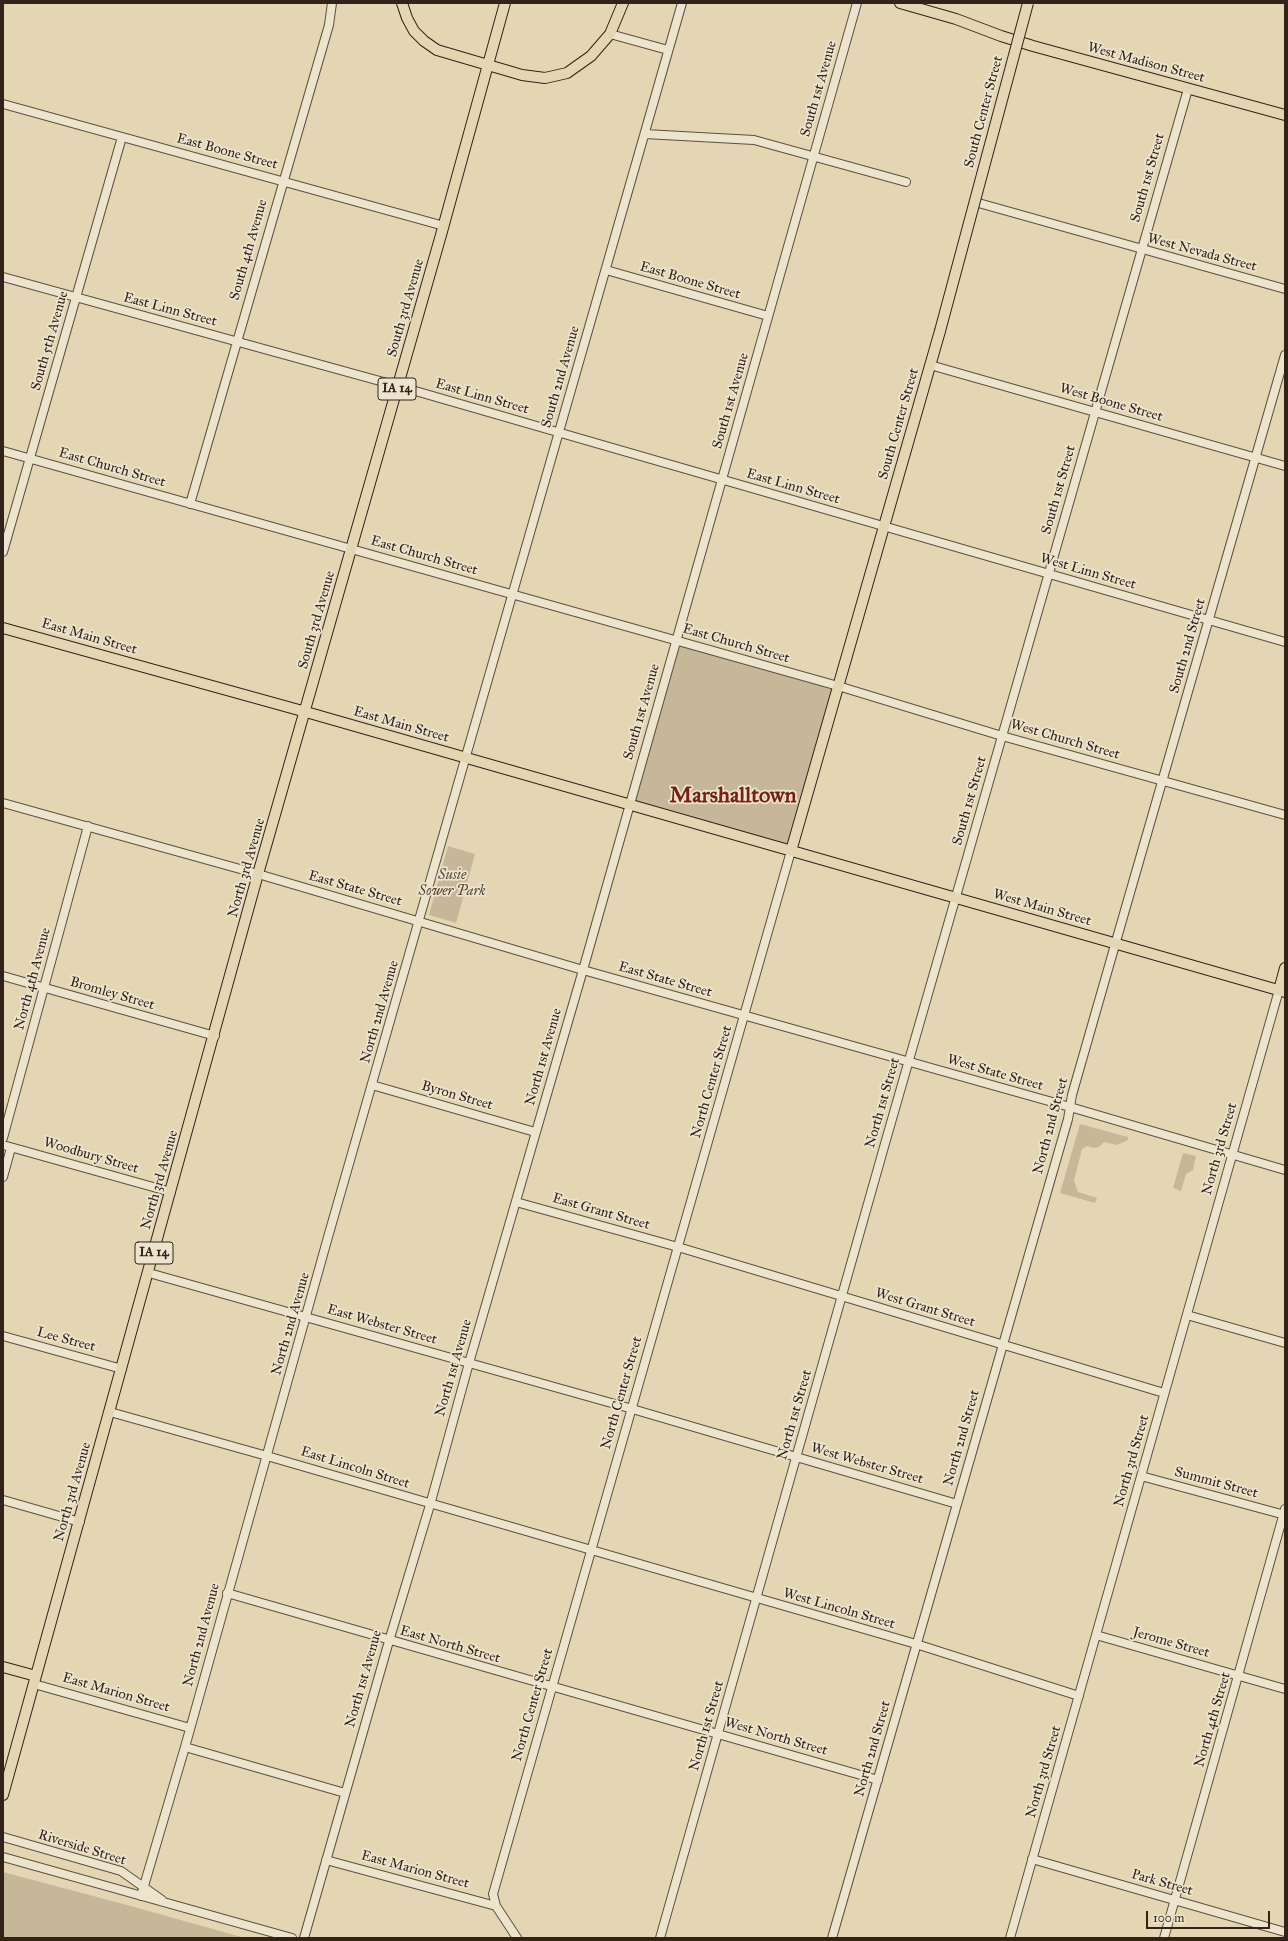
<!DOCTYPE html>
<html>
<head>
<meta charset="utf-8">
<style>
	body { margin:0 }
	#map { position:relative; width:1288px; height:1941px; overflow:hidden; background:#e4d6b3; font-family:"IM FELL Great Primer",serif }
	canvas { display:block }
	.frame { position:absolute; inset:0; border:4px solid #31221a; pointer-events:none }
	.scale { position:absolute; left:1146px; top:1911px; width:124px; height:18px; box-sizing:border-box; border:2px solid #31221a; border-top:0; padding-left:5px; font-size:12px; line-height:14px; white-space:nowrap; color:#31221a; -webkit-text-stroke:3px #ede4ce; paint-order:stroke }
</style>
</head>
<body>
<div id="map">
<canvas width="1288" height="1941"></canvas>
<div class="frame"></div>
<div class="scale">100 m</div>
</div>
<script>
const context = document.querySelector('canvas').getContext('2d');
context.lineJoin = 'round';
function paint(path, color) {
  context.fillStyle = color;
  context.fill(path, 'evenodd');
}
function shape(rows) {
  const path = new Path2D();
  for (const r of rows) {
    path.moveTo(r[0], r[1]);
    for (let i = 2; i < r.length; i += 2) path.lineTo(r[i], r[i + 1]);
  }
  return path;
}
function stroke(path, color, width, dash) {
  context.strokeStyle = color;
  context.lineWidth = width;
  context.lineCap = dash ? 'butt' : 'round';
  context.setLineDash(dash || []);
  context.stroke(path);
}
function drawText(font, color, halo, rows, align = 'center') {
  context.font = font + ' "IM FELL Great Primer",serif';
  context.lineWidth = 3.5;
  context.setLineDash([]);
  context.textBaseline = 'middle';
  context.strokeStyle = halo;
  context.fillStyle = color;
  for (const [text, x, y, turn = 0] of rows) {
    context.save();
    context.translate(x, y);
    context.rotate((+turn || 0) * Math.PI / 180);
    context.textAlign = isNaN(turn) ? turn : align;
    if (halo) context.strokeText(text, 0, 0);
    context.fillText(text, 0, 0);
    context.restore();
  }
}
const green = shape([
	[676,641,838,686,791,851,629,805],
	[448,846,475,854,456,923,429,915],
	[1080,1124,1128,1137,1128,1140,1117,1145,1104,1142,1099,1147,1094,1148,1087,1146,1082,1149,1074,1181,1078,1192,1097,1198,1095,1203,1060,1193],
	[1183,1153,1196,1156,1193,1170,1186,1174,1181,1191,1173,1188],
	[3,1872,127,1905,245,1938,3,1938]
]);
const minor = shape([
	[610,34,668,50],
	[3,104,444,226],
	[645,134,754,140,906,182],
	[975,202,1285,289],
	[606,270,768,316],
	[3,277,398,386,1285,642],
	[930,365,1285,466],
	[3,451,838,686,1002,736,1285,815],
	[190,504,329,25,332,3],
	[3,552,122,137],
	[3,803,258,874,583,970,1070,1107,1285,1170],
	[3,976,215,1036],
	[372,1085,535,1132],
	[3,1138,88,826],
	[3,1145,171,1192],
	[3,1177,11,1148],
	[516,1202,678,1247,1164,1393],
	[149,1273,622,1406,957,1504],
	[1187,1315,1285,1343],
	[3,1336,122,1369],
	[110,1412,267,1456,916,1644,1079,1696],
	[1141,1476,1285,1515],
	[3,1500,80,1522],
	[227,1593,878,1780],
	[1096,1635,1285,1689],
	[34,1684,190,1728],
	[185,1747,345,1793],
	[3,1837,121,1871,162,1900],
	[3,1857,292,1938],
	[1032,1859,1285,1932],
	[326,1860,496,1906],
	[141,1896,185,1747,328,1237,682,3],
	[304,1938,389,1641,430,1505,469,1363,583,970,857,3],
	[517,1938,496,1906,493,1894,791,851],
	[660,1938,884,1147,1188,89],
	[832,1938,1068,1119,1072,1095,1119,931,1285,355],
	[1010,1938,1279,990],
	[1164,1938,1285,1509]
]);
const major = shape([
	[402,3,407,18,414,31,424,41,437,50,522,75,545,78,567,73,591,56,610,34,623,3],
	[900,3,956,19,1001,36,1033,46,1285,115],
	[3,628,306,712,1285,992],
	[791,851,940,331],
	[1279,990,1285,968],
	[3,1667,36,1676],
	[3,1795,258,874,441,235,505,3]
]);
const majorBridge = shape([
	[940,331,1028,3]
]);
const shields = [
	[397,389,38],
	[154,1253,38]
];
const shieldNames = [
	["IA 14",397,389],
	["IA 14",154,1253]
];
const streetNames = [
	["West Madison Street",1146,63,15],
	["South 1st Avenue",819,89,-74],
	["South Center Street",984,112,-75],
	["East Boone Street",227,152,15],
	["South 1st Street",1148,178,-74],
	["South 4th Avenue",249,250,-74],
	["West Nevada Street",1202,253,15],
	["East Boone Street",690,281,16],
	["South 3rd Avenue",406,308,-74],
	["East Linn Street",170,310,15],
	["South 5th Avenue",50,341,-74],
	["South 2nd Avenue",561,377,-74],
	["East Linn Street",482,397,16],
	["South 1st Avenue",731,401,-74],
	["West Boone Street",1111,403,16],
	["South Center Street",899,424,-74],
	["East Church Street",112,468,16],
	["East Linn Street",793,487,16],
	["South 1st Street",1059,490,-74],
	["East Church Street",424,556,16],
	["West Linn Street",1088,572,16],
	["South 3rd Avenue",317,620,-74],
	["East Main Street",89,637,16],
	["East Church Street",736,644,16],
	["South 2nd Street",1188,646,-74],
	["South 1st Avenue",642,712,-74],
	["East Main Street",401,725,16],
	["West Church Street",1065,740,16],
	["South 1st Street",970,801,-74],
	["North 3rd Avenue",247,868,-74],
	["East State Street",355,889,16],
	["West Main Street",1042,908,16],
	["North 4th Avenue",33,979,-75],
	["East State Street",665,980,16],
	["Bromley Street",112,994,16],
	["North 2nd Avenue",380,1012,-74],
	["North 1st Avenue",544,1057,-74],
	["West State Street",995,1073,16],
	["North Center Street",712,1082,-74],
	["Byron Street",457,1096,16],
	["North 1st Street",883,1103,-74],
	["North 2nd Street",1051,1126,-75],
	["North 3rd Street",1220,1149,-74],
	["Woodbury Street",91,1156,16],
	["North 3rd Avenue",160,1180,-74],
	["East Grant Street",601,1212,16],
	["West Grant Street",925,1308,17],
	["North 2nd Avenue",291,1324,-74],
	["East Webster Street",382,1325,16],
	["Lee Street",66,1340,15],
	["North 1st Avenue",454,1368,-74],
	["North Center Street",622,1393,-74],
	["North 1st Street",795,1415,-74],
	["North 2nd Street",962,1438,-74],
	["North 3rd Street",1132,1461,-74],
	["West Webster Street",867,1464,16],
	["East Lincoln Street",355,1468,17],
	["Summit Street",1216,1483,15],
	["North 3rd Avenue",73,1492,-74],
	["West Lincoln Street",839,1609,16],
	["North 2nd Avenue",202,1635,-75],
	["Jerome Street",1171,1643,16],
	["East North Street",450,1645,16],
	["North 1st Avenue",364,1679,-74],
	["East Marion Street",116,1693,16],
	["North Center Street",533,1705,-74],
	["North 4th Street",1213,1720,-74],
	["North 1st Street",707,1726,-74],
	["West North Street",776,1737,16],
	["North 2nd Street",873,1749,-74],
	["North 3rd Street",1044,1772,-74],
	["Riverside Street",82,1848,17],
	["East Marion Street",415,1870,15],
	["Park Street",1162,1883,16]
];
const parkNames = [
	["Susie",452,876],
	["Sower Park",452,892]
];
const townNames = [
	["Marshalltown",733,797]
];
paint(green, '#c6b799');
stroke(minor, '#5e4f40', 10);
stroke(major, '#31221a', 12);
stroke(minor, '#ede4ce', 8);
stroke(major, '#e4d6b3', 10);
stroke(majorBridge, '#31221a', 12, []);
stroke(majorBridge, '#e4d6b3', 10);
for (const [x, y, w] of shields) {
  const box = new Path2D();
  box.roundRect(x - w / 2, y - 11, w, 22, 3);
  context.fillStyle = '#ede4ce';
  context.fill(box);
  stroke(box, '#31221a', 1);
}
drawText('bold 13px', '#31221a', null, shieldNames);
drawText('14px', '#31221a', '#ede4ce', streetNames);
drawText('italic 14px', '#56473a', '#ede4ce', parkNames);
drawText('bold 22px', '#7a1f14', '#ede4ce', townNames);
</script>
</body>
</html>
